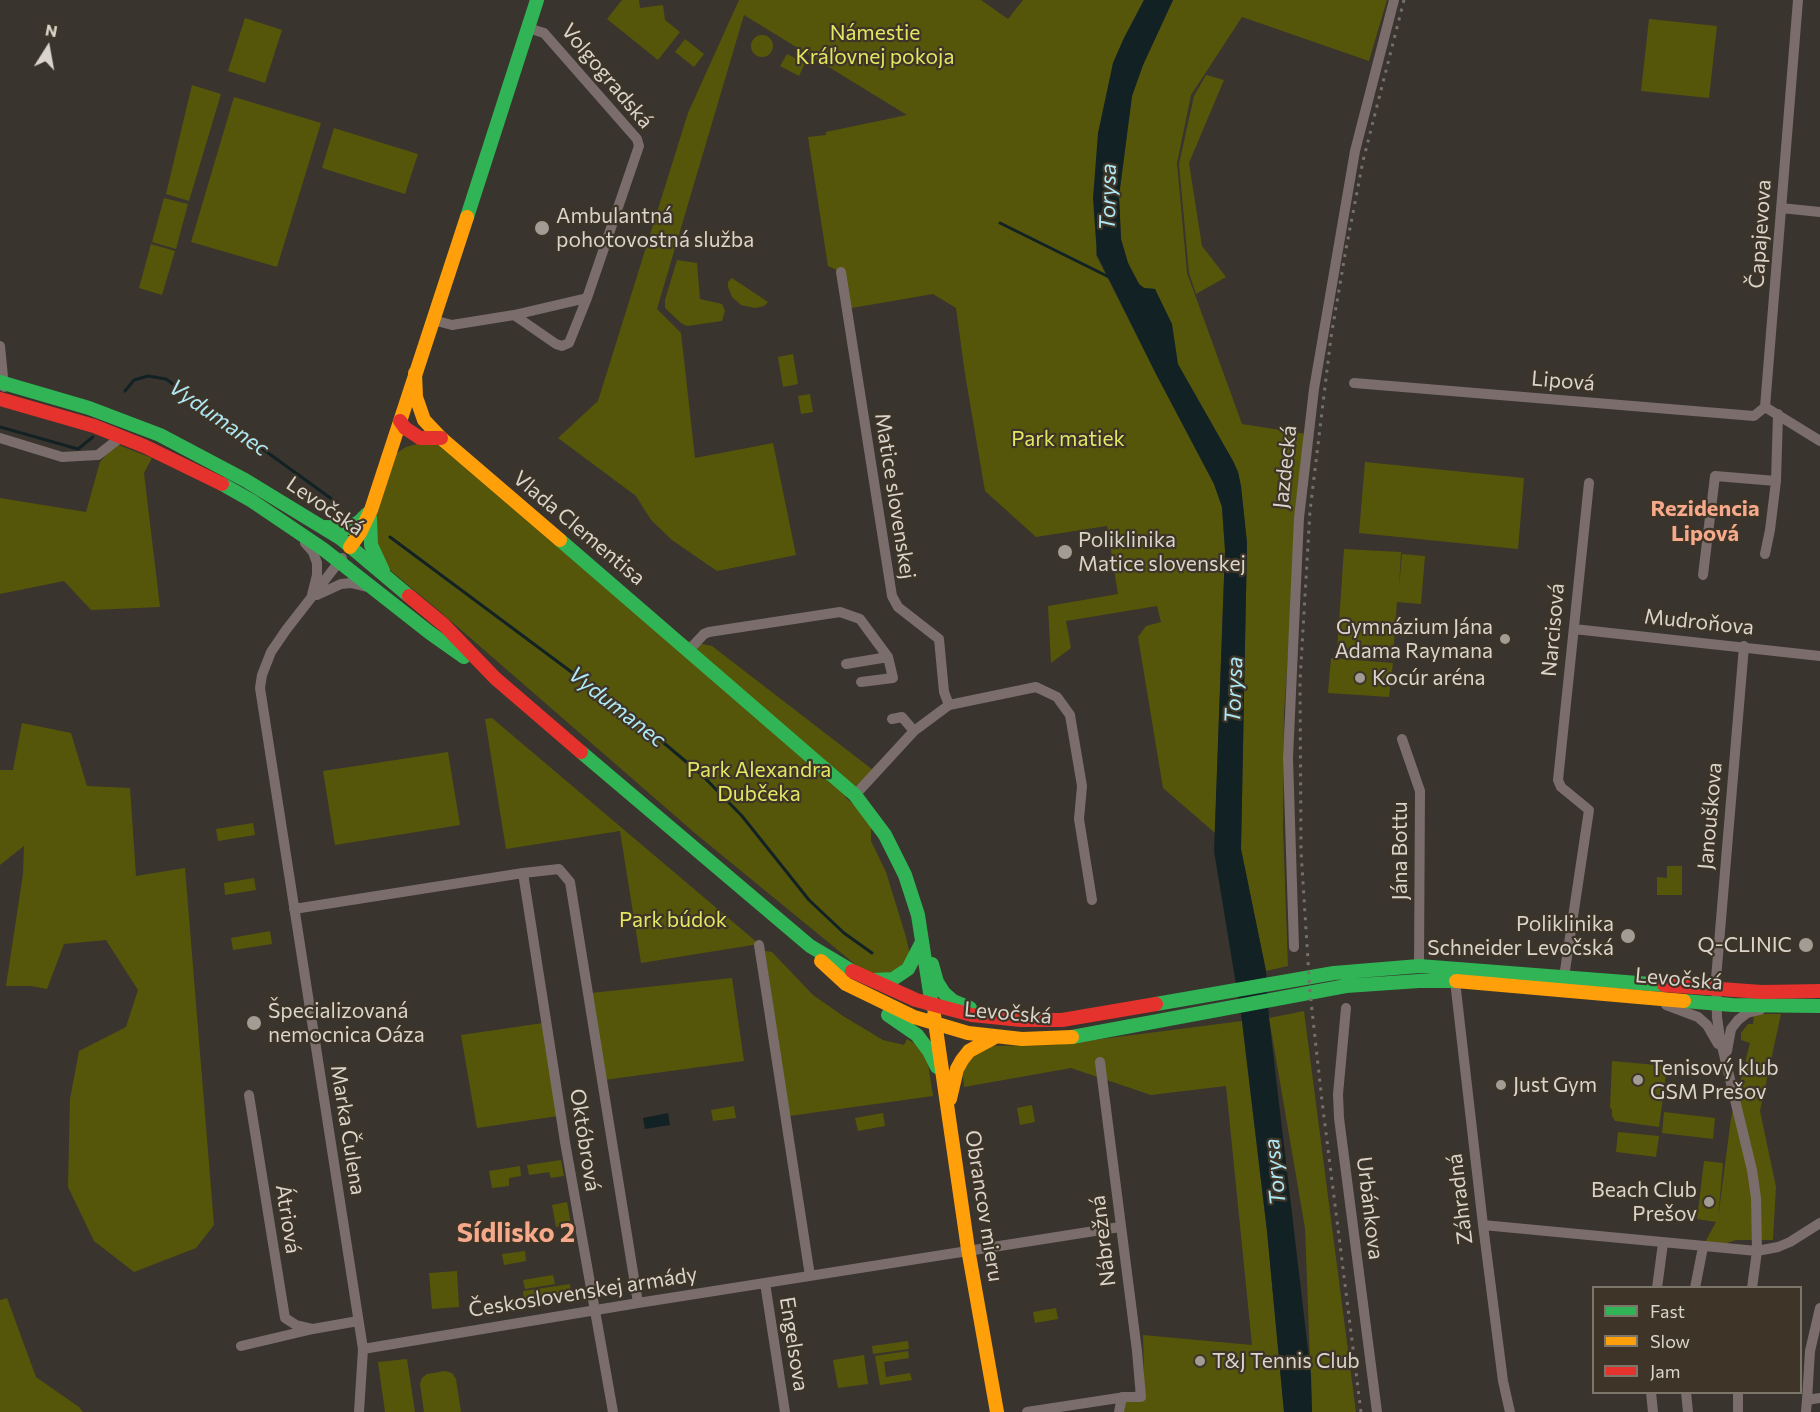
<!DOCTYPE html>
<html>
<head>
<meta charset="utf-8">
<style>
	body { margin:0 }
	#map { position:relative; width:1820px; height:1412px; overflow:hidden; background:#39342d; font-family:Commissioner,sans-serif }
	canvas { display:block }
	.legend { position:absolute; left:1592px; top:1286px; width:210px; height:108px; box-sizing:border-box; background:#3e3528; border:2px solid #7c756a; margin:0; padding:8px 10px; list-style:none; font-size:18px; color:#d9d4cc }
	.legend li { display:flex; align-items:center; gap:12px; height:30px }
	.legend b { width:30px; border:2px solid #7c756a }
	.north { position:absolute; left:18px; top:18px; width:60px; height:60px; -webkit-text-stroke:4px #3e3528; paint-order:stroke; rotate:11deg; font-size:16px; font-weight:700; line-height:24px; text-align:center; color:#d9d4cc }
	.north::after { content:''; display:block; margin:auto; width:21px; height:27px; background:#d9d4cc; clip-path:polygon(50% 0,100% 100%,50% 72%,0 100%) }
</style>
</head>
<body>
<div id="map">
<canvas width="1820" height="1412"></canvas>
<ul class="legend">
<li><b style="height:8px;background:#30b455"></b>Fast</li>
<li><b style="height:8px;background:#ff9f0a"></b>Slow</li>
<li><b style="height:8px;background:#e5322d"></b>Jam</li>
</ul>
<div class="north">N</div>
</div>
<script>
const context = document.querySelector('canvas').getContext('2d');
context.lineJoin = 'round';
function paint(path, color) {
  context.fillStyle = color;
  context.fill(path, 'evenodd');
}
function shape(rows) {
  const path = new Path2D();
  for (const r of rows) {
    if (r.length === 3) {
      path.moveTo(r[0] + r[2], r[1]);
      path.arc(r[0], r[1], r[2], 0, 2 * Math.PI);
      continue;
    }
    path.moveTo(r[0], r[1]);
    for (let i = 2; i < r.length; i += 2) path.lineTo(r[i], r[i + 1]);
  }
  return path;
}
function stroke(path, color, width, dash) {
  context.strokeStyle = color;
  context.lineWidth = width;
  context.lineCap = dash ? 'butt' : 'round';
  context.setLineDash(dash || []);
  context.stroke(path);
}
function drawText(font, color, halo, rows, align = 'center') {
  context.font = font + ' Commissioner,sans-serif';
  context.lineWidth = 4.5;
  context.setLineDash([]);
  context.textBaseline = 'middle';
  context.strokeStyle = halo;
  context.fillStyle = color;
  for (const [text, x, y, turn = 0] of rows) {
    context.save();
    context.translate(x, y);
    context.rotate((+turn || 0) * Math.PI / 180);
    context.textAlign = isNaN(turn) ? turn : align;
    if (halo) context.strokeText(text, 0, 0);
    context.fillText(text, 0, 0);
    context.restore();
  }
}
const green = shape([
	[622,0,639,0,640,8,663,5,665,20,680,32,658,60,607,19],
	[739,0,981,0,1008,19,1023,0,1144,0,1124,38,1113,63,1096,255,1156,374,1214,484,1222,507,1225,550,1215,833,1163,788,1138,637,1146,626,1161,622,1157,606,1066,621,1071,648,1051,663,1048,606,1118,594,1107,526,1036,537,985,491,965,374,956,308,933,294,846,309,841,272,828,266,808,137,826,135,826,132,907,115,744,15,657,309,681,333,695,458,773,443,796,555,717,571,672,540,651,520,636,496,558,438,598,401,688,113],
	[1173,0,1387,0,1369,61,1242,17,1191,95,1177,163,1187,273,1242,424,1306,434,1299,488,1284,713,1283,829,1288,966,1266,971,1241,849,1247,543,1241,487,1238,472,1233,461,1177,364,1171,324,1155,289,1144,288,1139,284,1128,263,1121,239,1119,196,1132,96,1143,65],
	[245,18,282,30,265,83,228,71],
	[1649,19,1717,26,1709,98,1641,91],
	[762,46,11],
	[685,39,704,54,694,67,675,52],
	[787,54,805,63,799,76,780,66],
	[1206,75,1224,80,1189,163,1202,246,1226,277,1196,294,1189,273,1179,164,1194,96],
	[192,85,221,94,189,201,166,194],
	[234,97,321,123,277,267,191,242],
	[334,128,418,154,405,194,322,168],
	[164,198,188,204,176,249,152,242],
	[151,244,175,251,162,295,139,288],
	[677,260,697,263,700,299,722,304,725,311,722,321,687,326,681,323,665,308,665,300],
	[732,278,768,302,764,306,755,308,741,305,732,297,728,287,728,282],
	[793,354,798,384,783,387,778,357],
	[810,394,813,412,801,414,798,396],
	[427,441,438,442,678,639,712,646,873,770,845,797,863,813,871,824,871,841,886,872,906,937,910,955,898,970,878,975,861,969,696,834,437,609,379,561,372,514,391,457,406,447],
	[116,444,152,458,144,473,160,607,91,610,64,581,0,594,0,498,86,512,100,462],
	[1365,462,1524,478,1518,549,1359,533],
	[1344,549,1401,552,1399,587,1402,554,1425,556,1421,604,1397,602,1393,655,1337,652],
	[1331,658,1393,663,1389,697,1328,693],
	[492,718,759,944,641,963,620,831,506,849,485,719],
	[22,723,71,733,87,786,130,788,136,876,185,868,214,1225,196,1248,134,1272,94,1241,68,1187,70,1099,79,1051,126,1027,138,990,106,940,64,944,47,989,31,986,6,986,23,874,24,846,0,865,0,770,13,770],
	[448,752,460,825,335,845,323,771],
	[253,823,255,835,218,841,216,829],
	[1667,866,1682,866,1682,895,1657,895,1657,877,1667,878],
	[254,878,256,890,225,895,224,883],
	[270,931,272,944,233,950,231,938],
	[765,951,772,952,813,995,843,1016,883,1040,904,1045,907,1039,926,1050,933,1096,789,1116],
	[732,978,744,1061,604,1080,591,993],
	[1304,1011,1356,1412,1312,1412,1305,1228,1269,1018],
	[1754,1014,1781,1014,1760,1111,1776,1187,1773,1240,1736,1240,1712,1248,1703,1246,1716,1222,1697,1219,1704,1161,1723,1163,1718,1219,1731,1118,1750,1043,1741,1040,1741,1033,1748,1024,1753,1024],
	[1242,1021,1267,1231,1284,1412,1124,1412,1127,1394,1134,1392,1141,1386,1144,1376,1143,1335,1252,1345,1226,1086,1151,1095,1071,1068,964,1087,963,1075,967,1061,983,1046,1055,1045],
	[543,1023,558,1116,477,1128,461,1035],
	[1612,1061,1667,1066,1659,1127,1615,1121,1612,1116,1612,1109,1610,1108],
	[1032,1105,1035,1122,1020,1125,1017,1108],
	[734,1106,736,1118,713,1121,711,1110],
	[1664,1112,1715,1118,1713,1139,1662,1133],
	[883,1113,885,1126,858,1131,855,1118],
	[1618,1132,1659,1136,1656,1157,1616,1152],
	[561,1160,564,1176,551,1178,549,1172,529,1175,527,1165],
	[520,1166,521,1176,509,1178,509,1186,492,1188,489,1171],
	[567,1202,571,1224,556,1227,552,1205],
	[525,1251,526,1261,504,1265,502,1254],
	[457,1271,459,1307,432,1309,429,1273],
	[553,1275,555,1284,525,1289,523,1280],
	[570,1284,571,1295,524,1302,523,1291],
	[7,1298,36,1377,79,1407,83,1412,0,1412,0,1300],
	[1056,1308,1058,1319,1035,1323,1033,1312],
	[908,1341,909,1349,873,1354,872,1346],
	[908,1351,909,1358,884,1362,886,1377,910,1373,912,1380,880,1385,875,1356],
	[864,1355,868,1384,838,1388,833,1360],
	[407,1359,415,1412,385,1412,378,1362],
	[445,1371,452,1373,456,1379,461,1412,424,1412,420,1384,422,1378,427,1374]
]);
const water = shape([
	[1144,0,1173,0,1143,65,1132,96,1119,196,1121,239,1128,263,1139,284,1144,288,1155,289,1172,324,1178,364,1233,461,1238,472,1241,486,1247,543,1241,849,1266,971,1269,1018,1311,1375,1312,1412,1284,1412,1267,1231,1242,1021,1214,851,1225,550,1222,507,1214,484,1156,374,1097,255,1093,198,1098,133,1113,63,1124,38],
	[668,1113,670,1125,645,1129,643,1118]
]);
const stream = shape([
	[1000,223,1109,277],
	[125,391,134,380,148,376,166,379,340,505],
	[0,427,78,449,93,437],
	[390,537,640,723,702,775,742,816,809,900,844,933,872,953]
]);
const street = shape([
	[1798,0,1765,407,1820,441],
	[1781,208,1820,212],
	[841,272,892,596,898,607,939,639,944,692,949,705],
	[514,315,556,344,562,346,569,343,587,298,639,146,637,139,544,33,528,28],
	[433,320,452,325,514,315,587,298],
	[0,346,4,387],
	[1354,383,1754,416,1765,407],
	[0,438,62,457,98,455,121,437],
	[305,543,313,552,317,563,317,575,312,595],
	[1765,554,1770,530,1776,481,1778,414],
	[342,558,286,630,271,652,262,675,260,688,363,1349,359,1412],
	[1703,575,1715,476,1776,481],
	[317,595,341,584,351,583,367,587],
	[1574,629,1820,656],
	[1744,646,1716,979,1717,1017,1720,1038,1752,1170,1756,1198,1757,1251,1752,1288],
	[689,650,704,634,709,632,840,612,860,619,888,657,846,664],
	[861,682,893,678,888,657],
	[892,719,902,717,914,731],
	[1402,739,1420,791,1419,966],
	[855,795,914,731,949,705,1036,687,1057,697,1070,715,1082,786,1079,819,1092,900],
	[523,873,565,1142,613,1412],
	[294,909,523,873,559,869,570,882,638,1303],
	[759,945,810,1276],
	[1294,947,1288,758,1299,518,1314,389,1355,151,1394,0],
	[1564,977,1589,810,1561,787,1558,780,1589,483],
	[1455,981,1483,1225,1503,1381,1510,1412],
	[1666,1005,1698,1017,1707,1025,1718,1044],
	[1346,1008,1338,1094,1339,1118,1377,1412],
	[1727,1051,1731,1029,1738,1020,1747,1013,1760,1010],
	[249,1095,285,1318,296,1325,313,1329],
	[1483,1225,1757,1251,1778,1247,1790,1242,1820,1223],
	[765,1283,785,1412],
	[1657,1288,1663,1243],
	[1695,1288,1703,1247],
	[241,1346,313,1329,358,1321],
	[363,1349,638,1303,1120,1227],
	[1651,1392,1653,1412],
	[1686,1392,1688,1412],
	[1807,1400,1810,1351,1820,1308],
	[1027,1412,1125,1397,1141,1397,1137,1351,1100,1062],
	[1119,1412,1122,1397],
	[1738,1412,1738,1392],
	[1806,1412,1807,1400,1820,1398]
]);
const fast = shape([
	[467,217,537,0],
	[0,382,89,408,160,435,245,480,340,538,409,596],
	[222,484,252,501,323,549,430,633,464,657],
	[370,518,371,545,383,571],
	[326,527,348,528,359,522,367,514],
	[560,540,855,795,885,835,905,875,918,915,932,1006],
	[581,752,810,946,852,971],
	[932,964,937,982,944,993,953,1001,970,1008],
	[874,980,893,979,908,969,922,942],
	[1684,1001,1733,1005,1820,1006],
	[1156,1004,1334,973,1419,966,1664,985],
	[888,1015,917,1035,929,1051,937,1067],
	[1072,1037,1346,986,1419,981,1456,981]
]);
const slow = shape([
	[415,373,416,397,424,420,441,438,560,540],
	[350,547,360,533,371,510,467,217],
	[821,961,846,984,914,1017,968,1033,1022,1039,1072,1037],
	[1456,981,1684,1001],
	[934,1015,968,1249,997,1412],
	[950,1099,957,1069,962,1060,969,1051,995,1037]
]);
const jam = shape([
	[0,399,94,426,144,446,222,484],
	[400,421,405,428,420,438,441,438],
	[409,596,444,625,495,678,581,752],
	[852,971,916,1000,972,1015,1021,1020,1062,1020,1156,1004],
	[1664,985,1762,992,1820,991]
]);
const rail = shape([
	[1361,1412,1322,1101,1310,992,1301,851,1300,681,1310,511,1331,337,1346,249,1363,161,1404,0]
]);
const markers = [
	[542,228,8,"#a19c94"],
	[1065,552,8,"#a19c94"],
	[1505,639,6,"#a19c94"],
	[1360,678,6,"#a19c94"],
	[1628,936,8,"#a19c94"],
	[1806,945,8,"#a19c94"],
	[254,1023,8,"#a19c94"],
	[1638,1080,6,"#a19c94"],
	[1501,1085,6,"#a19c94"],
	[1709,1202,6,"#a19c94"],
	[1200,1361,6,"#a19c94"]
];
const parkNames = [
	["Námestie",875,33],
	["Kráľovnej pokoja",875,57],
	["Park matiek",1068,439],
	["Park Alexandra",759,770],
	["Dubčeka",759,794],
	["Park búdok",673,920]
];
const streetNames = [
	["Volgogradská",607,76,50],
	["Čapajevova",1760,234,-86],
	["Lipová",1563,381,5],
	["Jazdecká",1285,467,-84],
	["Matice slovenskej",895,496,81],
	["Levočská",325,506,34],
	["Vlada Clementisa",579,528,40],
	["Mudroňova",1699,622,6],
	["Narcisová",1553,630,-85],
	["Janouškova",1710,816,-85],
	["Jána Bottu",1400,851,-90],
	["Levočská",1679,979,5],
	["Levočská",1008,1013,5],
	["Marka Čulena",348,1130,81],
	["Októbrová",585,1140,81],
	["Záhradná",1460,1199,-97],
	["Obrancov mieru",984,1206,81],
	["Urbánkova",1370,1208,83],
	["Átriová",288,1219,81],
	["Nábrežná",1103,1241,-97],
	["Československej armády",583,1292,-9],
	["Engelsova",794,1344,81]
];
const poiNames = [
	["Ambulantná",556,216],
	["pohotovostná služba",556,240],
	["Poliklinika",1078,540],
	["Matice slovenskej",1078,564],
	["Gymnázium Jána",1493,627,"right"],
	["Adama Raymana",1493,651,"right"],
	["Kocúr aréna",1372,678],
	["Poliklinika",1614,924,"right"],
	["Schneider Levočská",1614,948,"right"],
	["Q-CLINIC",1792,945,"right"],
	["Špecializovaná",268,1011],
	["nemocnica Oáza",268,1035],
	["Tenisový klub",1650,1068],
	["GSM Prešov",1650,1092],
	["Just Gym",1513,1085],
	["Beach Club",1697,1190,"right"],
	["Prešov",1697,1214,"right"],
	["T&J Tennis Club",1212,1361]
];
const waterNames = [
	["Torysa",1108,197,-89],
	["Vydumanec",219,418,35],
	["Torysa",1234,690,-88],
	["Vydumanec",617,707,38],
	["Torysa",1275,1172,-96]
];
const neighbourhoodNames = [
	["Rezidencia",1705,509],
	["Lipová",1705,534]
];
const districtNames = [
	["Sídlisko 2",516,1233]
];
paint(green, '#56560a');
paint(water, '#122224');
stroke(stream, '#122224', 3);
stroke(street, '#7a6d6b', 10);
stroke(fast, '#30b455', 14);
stroke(slow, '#ff9f0a', 14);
stroke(jam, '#e5322d', 14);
stroke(rail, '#776f6b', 3, [3, 6]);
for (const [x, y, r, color] of markers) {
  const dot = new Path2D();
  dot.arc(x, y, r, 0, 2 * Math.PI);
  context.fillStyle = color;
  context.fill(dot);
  stroke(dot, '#3e3528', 2);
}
drawText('21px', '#e4e763', '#3e3528', parkNames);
drawText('21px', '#d9d4cc', '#3e3528', streetNames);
drawText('21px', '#d9d4cc', '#3e3528', poiNames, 'left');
drawText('italic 22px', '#aee8f4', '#3e3528', waterNames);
drawText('bold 22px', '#f6aa8b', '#3e3528', neighbourhoodNames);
drawText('bold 27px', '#f6aa8b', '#3e3528', districtNames);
</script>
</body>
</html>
